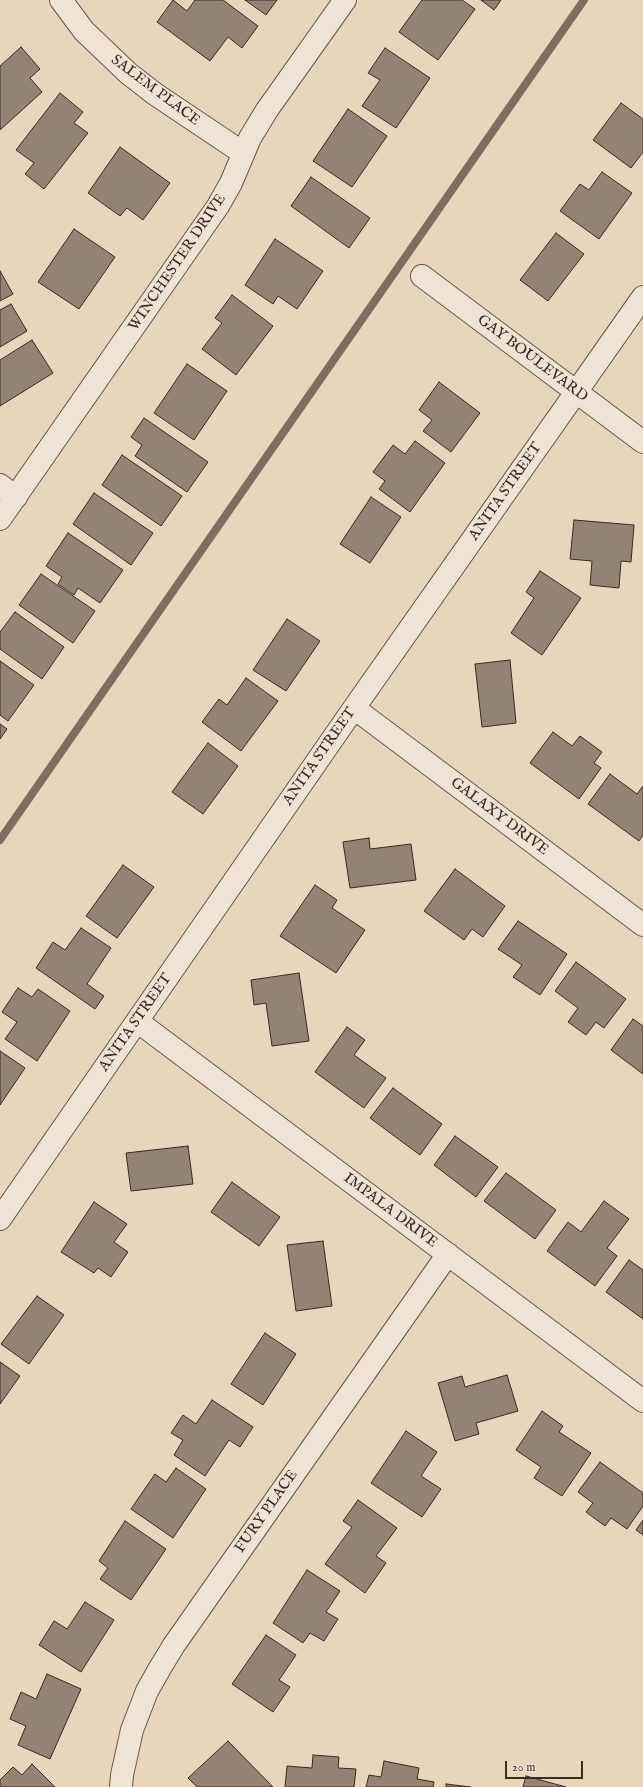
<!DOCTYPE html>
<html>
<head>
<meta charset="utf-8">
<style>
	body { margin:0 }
	#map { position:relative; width:643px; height:1787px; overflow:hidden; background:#e7d5bc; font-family:"IM FELL English",serif }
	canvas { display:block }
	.scale { position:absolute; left:505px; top:1761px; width:78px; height:18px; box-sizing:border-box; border:2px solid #3b2922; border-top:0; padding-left:5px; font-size:12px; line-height:14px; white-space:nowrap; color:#3b2922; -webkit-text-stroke:3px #efe4d3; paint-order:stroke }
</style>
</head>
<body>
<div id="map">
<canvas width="643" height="1787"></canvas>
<div class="scale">20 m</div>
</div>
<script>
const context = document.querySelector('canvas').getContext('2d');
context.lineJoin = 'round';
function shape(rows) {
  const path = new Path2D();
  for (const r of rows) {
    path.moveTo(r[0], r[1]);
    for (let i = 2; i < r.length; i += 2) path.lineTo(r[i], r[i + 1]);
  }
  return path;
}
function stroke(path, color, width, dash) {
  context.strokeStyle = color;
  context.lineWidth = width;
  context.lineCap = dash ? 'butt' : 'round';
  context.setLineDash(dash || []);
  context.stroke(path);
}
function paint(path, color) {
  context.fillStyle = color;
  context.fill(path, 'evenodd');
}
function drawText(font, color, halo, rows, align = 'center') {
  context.font = font + ' "IM FELL English",serif';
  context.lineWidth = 3;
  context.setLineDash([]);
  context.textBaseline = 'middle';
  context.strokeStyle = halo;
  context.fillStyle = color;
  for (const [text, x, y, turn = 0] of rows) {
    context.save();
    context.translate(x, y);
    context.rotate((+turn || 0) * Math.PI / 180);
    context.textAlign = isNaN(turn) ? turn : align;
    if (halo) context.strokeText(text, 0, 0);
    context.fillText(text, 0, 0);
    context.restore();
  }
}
const stream = shape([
	[0,840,584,0]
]);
const building = shape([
	[173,0,187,11,195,0,223,0,258,26,242,48,228,37,210,61,157,22,173,0],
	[245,0,277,0,266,15,245,0],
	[422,0,462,0,475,9,438,60,399,32,422,0],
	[481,0,501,0,494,10,481,0],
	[21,47,40,69,30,78,42,92,0,130,0,66,21,47],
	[385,48,430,78,396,128,362,106,380,80,368,73,385,48],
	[60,93,83,112,74,123,88,133,44,189,25,174,34,163,16,150,60,93],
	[621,103,643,119,643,152,631,168,593,140,621,103],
	[348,109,387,136,352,187,313,161,348,109],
	[120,147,170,183,143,220,127,208,120,216,88,193,120,147],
	[602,172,632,193,599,239,560,211,580,184,589,190,602,172],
	[311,177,370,218,349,248,291,206,311,177],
	[74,229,115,257,79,309,38,282,74,229],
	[556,233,584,254,548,301,520,280,556,233],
	[275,239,323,271,297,309,278,296,273,304,245,285,275,239],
	[0,271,13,294,0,301,0,271],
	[232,295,273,326,236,375,202,349,222,323,215,318,232,295],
	[11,304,27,331,0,347,0,310,11,304],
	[32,340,53,373,0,406,0,360,32,340],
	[187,364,227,391,194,440,154,413,187,364],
	[439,382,480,413,451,452,423,431,432,420,419,410,439,382],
	[144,418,208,462,187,492,135,456,142,445,131,437,144,418],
	[415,441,445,463,410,512,379,489,385,481,373,472,393,445,405,454,415,441],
	[122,455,182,496,161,526,102,485,122,455],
	[94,493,153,533,131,565,73,524,94,493],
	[371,497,401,517,370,563,340,544,371,497],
	[574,520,634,525,631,562,621,561,619,588,590,585,592,561,570,559,574,520],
	[68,533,123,570,100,603,78,588,74,595,58,584,62,577,46,566,68,533],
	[540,571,581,598,542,655,511,633,534,598,526,592,540,571],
	[41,574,95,611,73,643,19,605,41,574],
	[15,612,64,647,42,679,0,649,0,632,15,612],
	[287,619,320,641,286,691,253,670,287,619],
	[510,660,516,723,482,727,475,664,510,660],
	[0,661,34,685,8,721,0,715,0,661],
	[246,678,278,701,241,751,202,722,219,699,227,705,246,678],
	[0,724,7,729,0,739,0,724],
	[553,732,572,746,580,736,602,752,594,763,601,768,579,799,530,763,553,732],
	[208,743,238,766,203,814,172,792,208,743],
	[610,774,637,794,643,786,643,835,639,841,588,804,610,774],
	[369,838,370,849,411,844,416,880,350,888,343,842,369,838],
	[123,865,154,887,117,938,86,916,123,865],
	[455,869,505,906,483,937,472,929,464,940,424,911,455,869],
	[315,885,337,900,332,908,365,930,336,973,280,936,315,885],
	[518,921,567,954,540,995,513,977,522,965,498,949,518,921],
	[81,928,111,948,87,984,104,996,95,1009,36,968,53,942,65,950,81,928],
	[576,962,626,999,604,1028,596,1022,586,1035,568,1022,578,1008,555,991,576,962],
	[299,973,309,1041,272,1046,266,1003,254,1005,251,980,299,973],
	[18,988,32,997,38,989,70,1011,37,1061,5,1039,17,1022,2,1012,18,988],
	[633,1019,643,1026,643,1074,611,1050,633,1019],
	[347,1027,365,1040,354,1055,386,1078,364,1108,315,1072,347,1027],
	[0,1051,25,1068,0,1105,0,1051],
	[393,1088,442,1124,420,1155,370,1118,393,1088],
	[455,1136,498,1167,476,1197,434,1165,455,1136],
	[188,1146,193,1184,131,1191,126,1153,188,1146],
	[506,1173,556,1210,535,1239,484,1201,506,1173],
	[232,1182,280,1217,259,1246,211,1212,232,1182],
	[604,1201,629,1219,607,1248,617,1256,595,1286,547,1251,568,1222,581,1232,604,1201],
	[94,1202,127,1224,114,1242,128,1252,111,1277,98,1268,94,1273,61,1252,94,1202],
	[323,1241,332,1306,296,1311,287,1245,323,1241],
	[629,1260,643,1270,643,1319,606,1292,629,1260],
	[37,1296,64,1315,29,1364,1,1344,37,1296],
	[265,1333,296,1354,263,1405,231,1384,265,1333],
	[0,1362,20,1376,0,1404,0,1362],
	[507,1375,518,1411,476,1423,479,1434,455,1441,438,1383,462,1376,465,1387,507,1375],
	[212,1400,253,1427,240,1447,229,1440,205,1476,174,1455,183,1440,171,1433,183,1415,196,1424,212,1400],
	[542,1411,563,1426,559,1432,591,1453,562,1496,534,1478,541,1467,516,1450,542,1411],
	[406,1431,437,1452,421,1476,441,1489,422,1517,371,1483,406,1431],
	[600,1462,643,1493,643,1506,627,1529,611,1518,605,1526,586,1512,593,1503,578,1492,600,1462],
	[176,1468,206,1489,173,1538,131,1509,155,1474,166,1482,176,1468],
	[358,1500,397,1528,376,1556,386,1563,365,1593,325,1564,352,1527,343,1521,358,1500],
	[643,1520,643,1535,636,1530,643,1520],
	[125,1521,166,1549,131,1600,100,1579,108,1568,99,1561,125,1521],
	[307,1570,340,1591,326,1612,338,1619,324,1641,310,1633,303,1643,273,1623,307,1570],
	[85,1602,114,1620,81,1672,39,1645,54,1621,67,1629,85,1602],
	[266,1635,296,1655,279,1680,290,1687,273,1712,232,1684,266,1635],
	[47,1674,81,1689,50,1759,18,1745,26,1726,10,1719,21,1692,36,1699,47,1674],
	[228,1741,273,1787,197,1787,188,1778,228,1741],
	[313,1755,339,1757,338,1768,356,1769,354,1787,285,1787,287,1766,312,1768,313,1755],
	[384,1761,419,1768,417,1779,434,1782,433,1787,366,1787,369,1775,381,1777,384,1761],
	[32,1764,55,1787,0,1787,0,1780,13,1767,22,1775,32,1764],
	[526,1776,566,1787,523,1787,526,1776],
	[446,1784,471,1787,446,1787,446,1784]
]);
const minor = shape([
	[61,0,84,31,128,73,155,94,243,153],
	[422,276,643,442],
	[0,485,16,497],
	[0,519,218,206,231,183,250,138,267,110,345,0],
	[354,708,643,925],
	[137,1021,643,1401],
	[0,1219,354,708,643,297],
	[121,1787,122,1775,132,1730,147,1691,160,1668,174,1645,448,1254]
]);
const streetNames = [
	["SALEM PLACE",155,91,37],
	["WINCHESTER DRIVE",178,263,-56],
	["GAY BOULEVARD",532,359,37],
	["ANITA STREET",506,492,-55],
	["ANITA STREET",320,757,-55],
	["GALAXY DRIVE",499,817,37],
	["ANITA STREET",136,1023,-55],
	["IMPALA DRIVE",390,1211,37],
	["FURY PLACE",267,1512,-55]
];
stroke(stream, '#7f6d5f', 8);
paint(building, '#948272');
stroke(building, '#3b2922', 1);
stroke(minor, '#665448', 24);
stroke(minor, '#efe4d3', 22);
drawText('15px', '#3b2922', '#efe4d3', streetNames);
</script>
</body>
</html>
